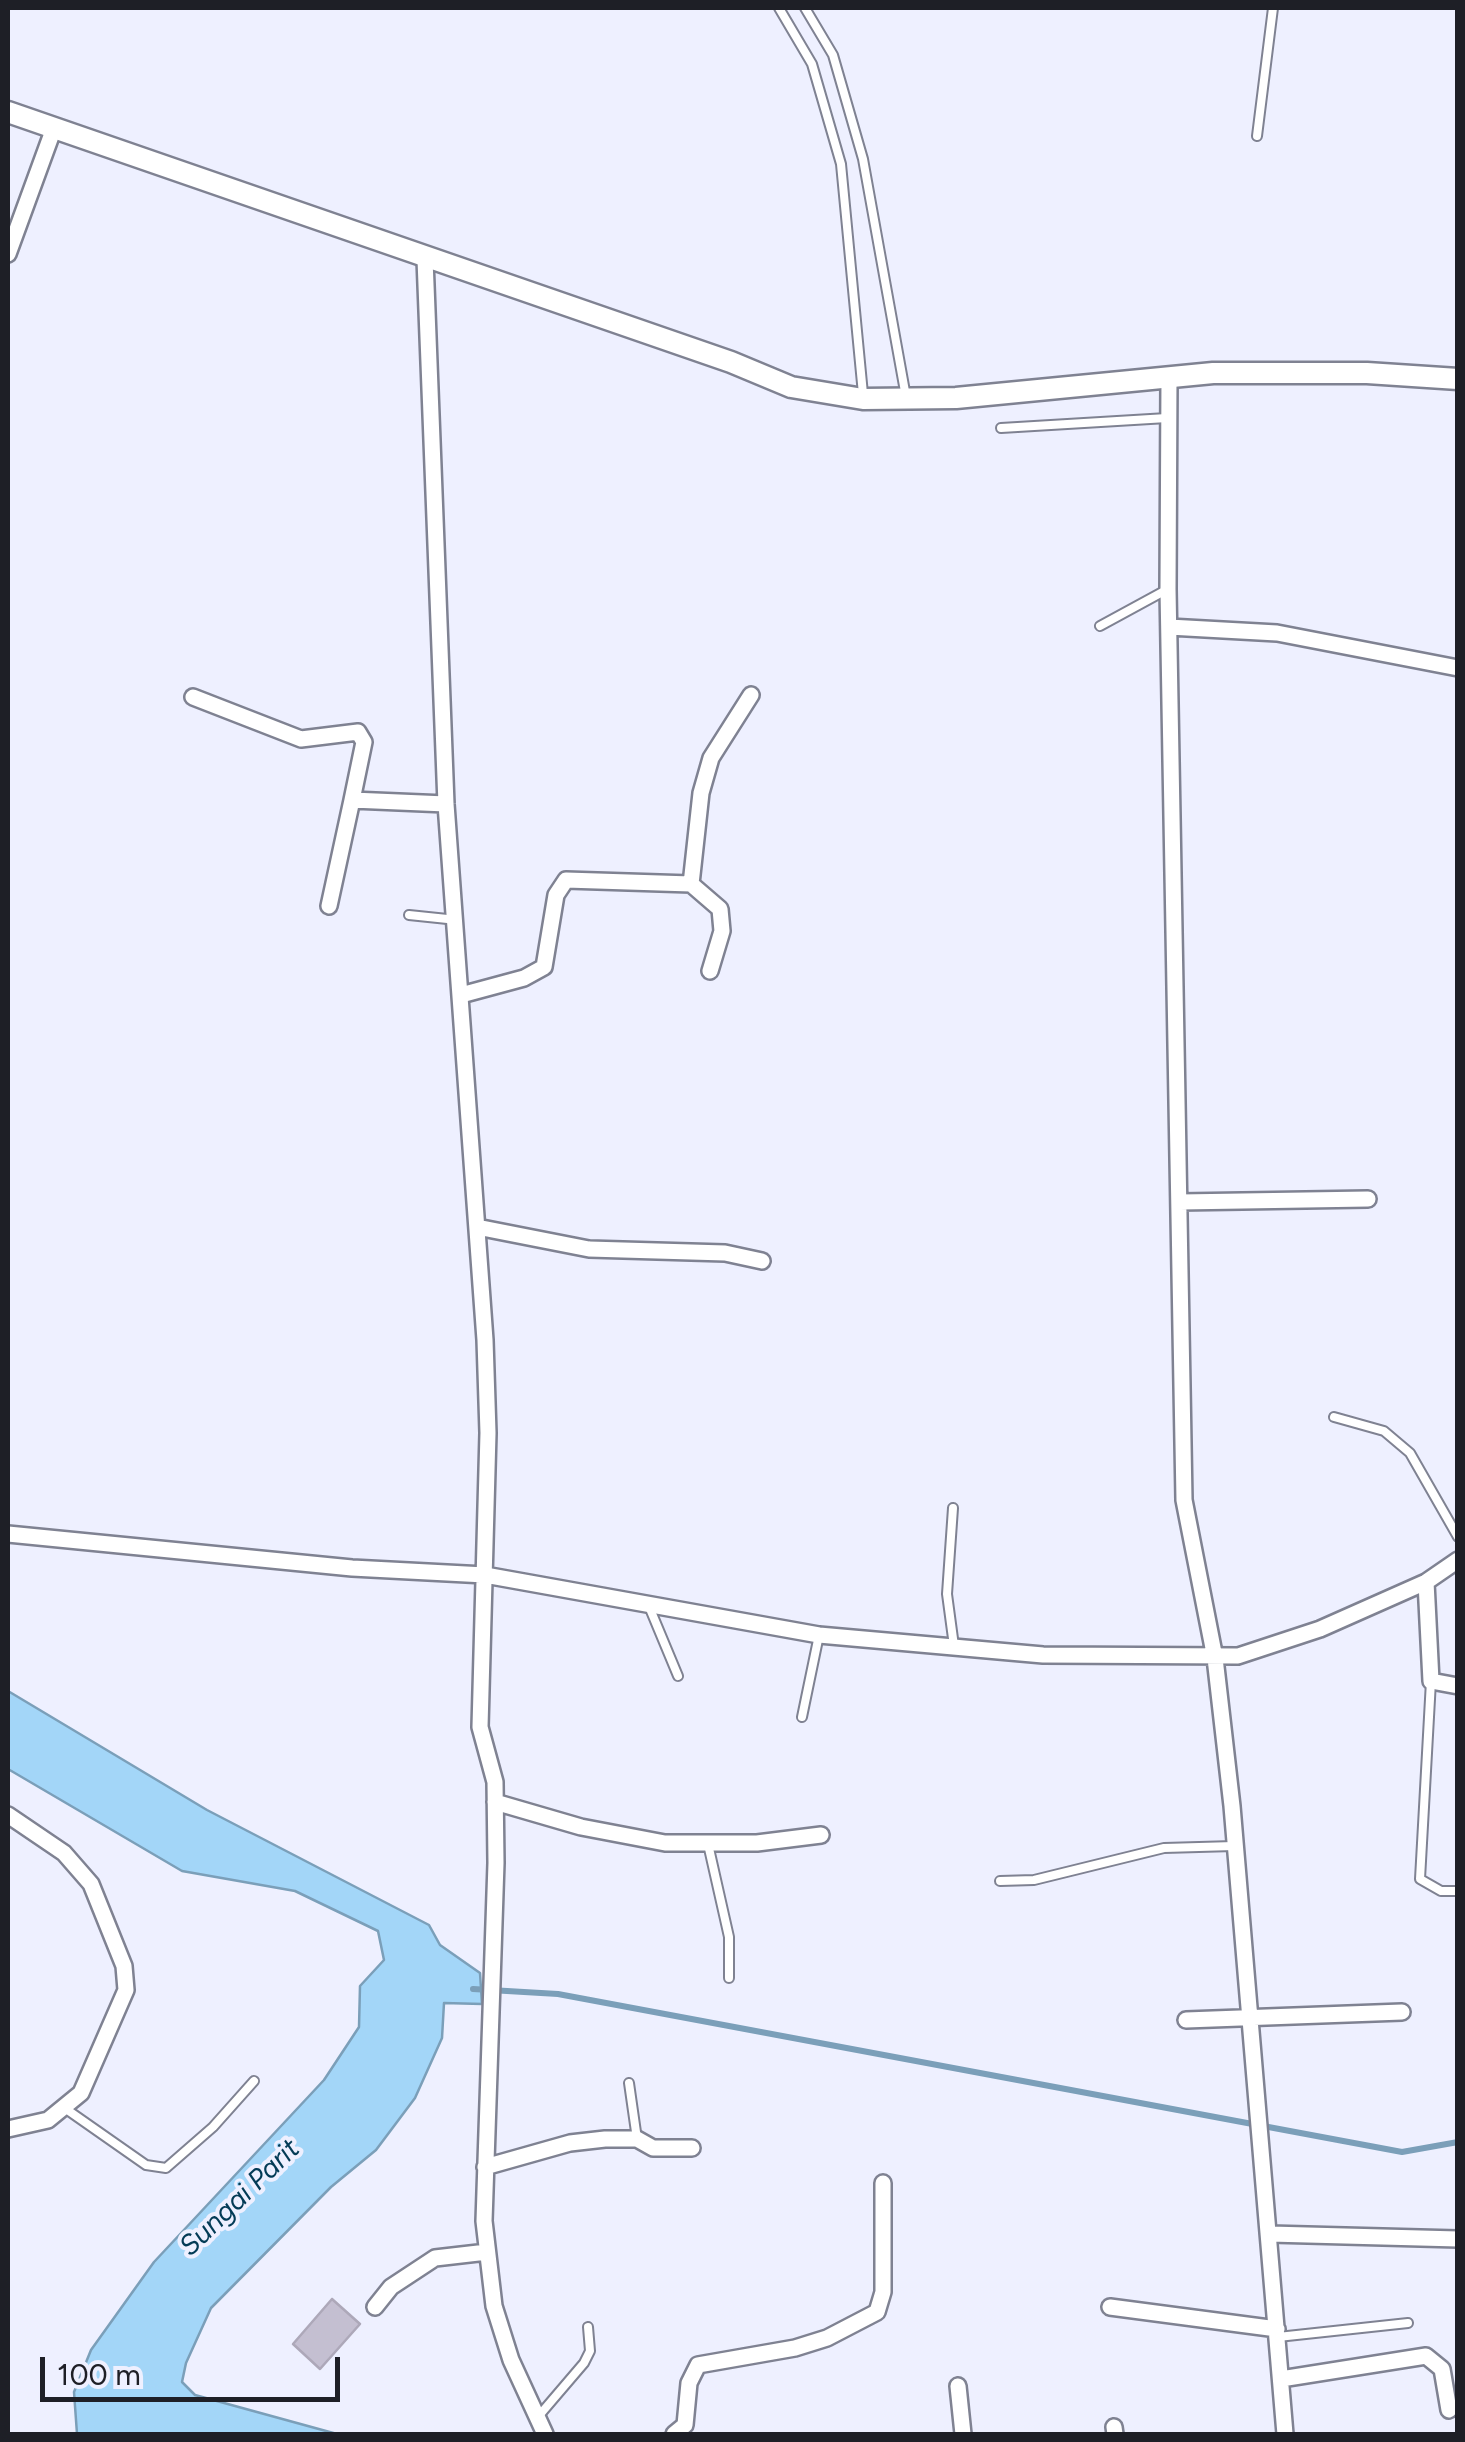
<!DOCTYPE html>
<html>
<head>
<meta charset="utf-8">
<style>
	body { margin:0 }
	#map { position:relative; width:1465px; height:2442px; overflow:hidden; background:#eef0ff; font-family:Figtree,sans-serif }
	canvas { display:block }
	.frame { position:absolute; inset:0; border:10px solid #1e1f26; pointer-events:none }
	.scale { position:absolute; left:40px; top:2357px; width:300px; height:45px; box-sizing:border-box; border:5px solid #1e1f26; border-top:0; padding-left:12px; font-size:30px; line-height:35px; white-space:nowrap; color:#1e1f26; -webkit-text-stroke:8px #eef0ff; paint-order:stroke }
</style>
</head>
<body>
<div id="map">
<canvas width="1465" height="2442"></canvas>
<div class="frame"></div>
<div class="scale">100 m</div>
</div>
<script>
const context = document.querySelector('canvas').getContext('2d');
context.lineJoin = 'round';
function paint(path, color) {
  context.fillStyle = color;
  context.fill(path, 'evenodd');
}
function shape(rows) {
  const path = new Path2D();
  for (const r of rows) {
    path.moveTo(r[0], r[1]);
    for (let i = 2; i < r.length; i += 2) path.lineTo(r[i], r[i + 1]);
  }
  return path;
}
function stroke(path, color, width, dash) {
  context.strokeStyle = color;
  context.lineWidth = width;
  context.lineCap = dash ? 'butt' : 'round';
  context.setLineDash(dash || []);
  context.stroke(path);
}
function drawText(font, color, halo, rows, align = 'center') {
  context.font = font + ' Figtree,sans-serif';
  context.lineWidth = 8;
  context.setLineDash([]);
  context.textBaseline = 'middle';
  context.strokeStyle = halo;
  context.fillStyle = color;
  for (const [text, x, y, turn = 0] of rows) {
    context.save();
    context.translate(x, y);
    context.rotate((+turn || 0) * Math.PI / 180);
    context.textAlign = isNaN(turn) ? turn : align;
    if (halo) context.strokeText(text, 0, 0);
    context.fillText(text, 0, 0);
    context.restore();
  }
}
const water = shape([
	[8,1691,207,1810,429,1925,440,1945,480,1973,482,2004,444,2003,442,2038,415,2098,376,2150,331,2187,211,2308,186,2363,182,2382,195,2395,337,2434,77,2434,74,2392,91,2350,154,2262,324,2080,359,2027,360,1986,384,1960,378,1931,295,1891,182,1871,8,1769,8,1691]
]);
const stream = shape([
	[473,1989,558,1994,1402,2152,1458,2142]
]);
const building = shape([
	[332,2299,360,2324,320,2369,293,2344,332,2299]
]);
const service = shape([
	[779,8,812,64,841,164,863,394],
	[805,8,833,55,863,159,906,397],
	[1257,136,1273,8],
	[1001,428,1167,418],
	[1100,626,1168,589],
	[409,915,457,920],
	[1334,1417,1384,1431,1410,1453,1458,1537],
	[953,1508,947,1594,954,1646],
	[648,1604,678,1676],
	[1431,1681,1420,1879,1441,1891,1458,1891],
	[802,1717,819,1635],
	[708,1844,729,1937,729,1978],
	[1000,1881,1034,1880,1164,1848,1234,1846],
	[629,2083,637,2139],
	[66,2109,146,2165,166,2168,213,2127,254,2081],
	[1278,2337,1408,2323],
	[537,2418,584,2363,590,2351,588,2327]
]);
const minor = shape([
	[8,254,54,128],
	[425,259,446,804,485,1340,488,1433,480,1727,495,1782,496,1863,484,2221,494,2306,511,2360,545,2434],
	[1169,377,1168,589,1184,1500,1215,1658,1232,1806,1285,2434],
	[1169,627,1277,633,1458,668],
	[193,697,301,739,358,732,364,742,352,800],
	[691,884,720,909,722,931,710,971],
	[329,906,352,800,446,804],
	[461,995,524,978,544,967,556,895,566,880,691,884,701,793,711,758,751,695],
	[1180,1202,1368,1199],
	[477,1227,589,1249,725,1253,762,1261],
	[8,1534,352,1568,485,1575,819,1635,1043,1655,1238,1656,1320,1629,1426,1582,1458,1560],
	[1426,1582,1431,1681,1458,1686],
	[495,1802,581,1827,665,1843,757,1843,821,1835],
	[8,1815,64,1853,91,1884,124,1966,126,1990,81,2093,48,2120,8,2129],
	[1186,2020,1402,2012],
	[485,2167,570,2143,605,2139,637,2139,653,2148,692,2148],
	[1270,2234,1458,2239],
	[375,2307,391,2287,435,2258,487,2252],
	[1110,2307,1277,2329],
	[1281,2379,1426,2356,1442,2369,1449,2410],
	[958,2386,963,2434],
	[1114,2427,1115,2434],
	[674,2434,685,2425,689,2383,698,2365,795,2348,827,2338,877,2312,883,2292,883,2183]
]);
const tertiary = shape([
	[8,112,731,362,791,387,863,399,956,398,1213,373,1367,373,1458,379]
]);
const waterNames = [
	["Sungai Parit",240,2198,-44]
];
paint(water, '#a3d6f8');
stroke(water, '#7b9fb9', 2.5);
stroke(stream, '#7b9fb9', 6);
paint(building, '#c4bfd1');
stroke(building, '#ada8b9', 2.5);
stroke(service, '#7f8292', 12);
stroke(minor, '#7f8292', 20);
stroke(tertiary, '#7f8292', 25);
stroke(service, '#fff', 8);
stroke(minor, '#fff', 15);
stroke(tertiary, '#fff', 20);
drawText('italic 28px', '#033b56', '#eef0ff', waterNames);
</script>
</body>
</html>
